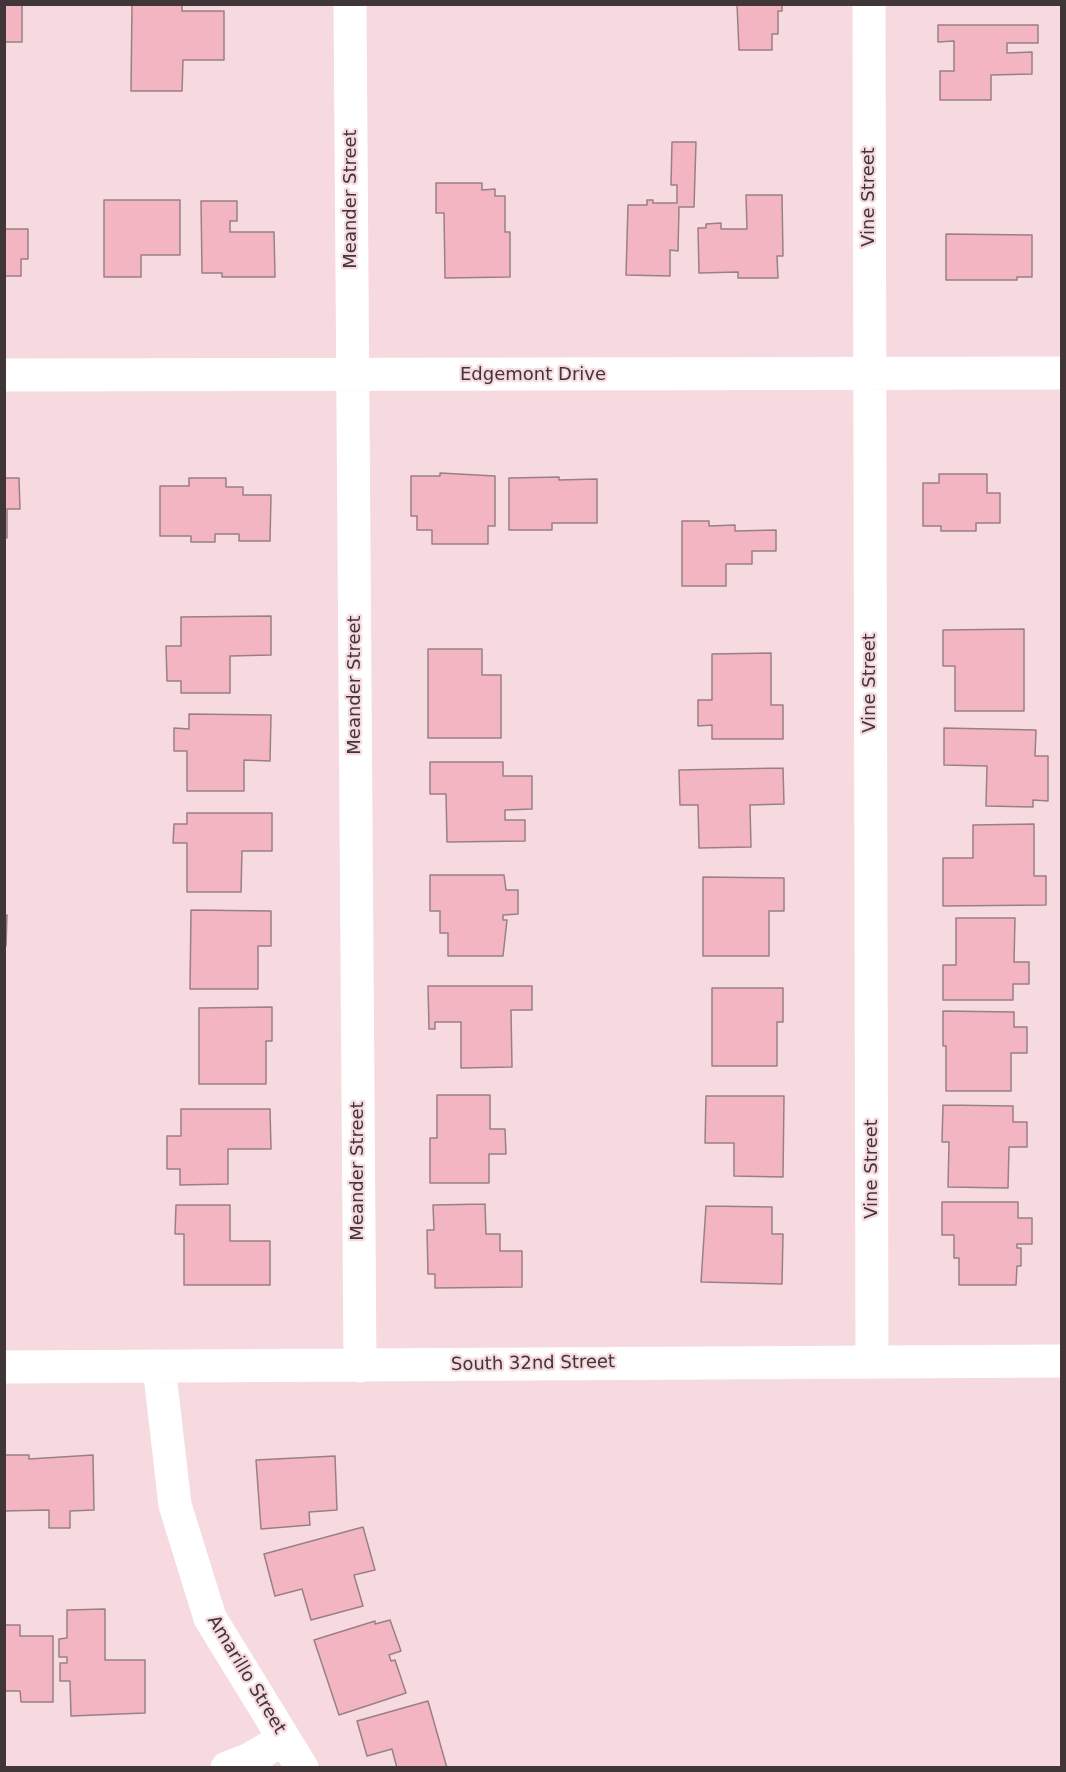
<!DOCTYPE html>
<html>
<head>
<meta charset="utf-8">
<style>
	body { margin:0 }
	#map { position:relative; width:1066px; height:1772px; overflow:hidden; background:#f6dadf; font-family:"DejaVu Sans",sans-serif }
	canvas { display:block }
	.frame { position:absolute; inset:0; border:6px solid #403537; pointer-events:none }
</style>
</head>
<body>
<div id="map">
<canvas width="1066" height="1772"></canvas>
<div class="frame"></div>
</div>
<script>
const context = document.querySelector('canvas').getContext('2d');
context.lineJoin = 'round';
function paint(path, color) {
  context.fillStyle = color;
  context.fill(path, 'evenodd');
}
function shape(rows) {
  const path = new Path2D();
  for (const r of rows) {
    path.moveTo(r[0], r[1]);
    for (let i = 2; i < r.length; i += 2) path.lineTo(r[i], r[i + 1]);
  }
  return path;
}
function stroke(path, color, width, dash) {
  context.strokeStyle = color;
  context.lineWidth = width;
  context.lineCap = dash ? 'butt' : 'round';
  context.setLineDash(dash || []);
  context.stroke(path);
}
function drawText(font, color, halo, rows, align = 'center') {
  context.font = font + ' "DejaVu Sans",sans-serif';
  context.lineWidth = 4.5;
  context.setLineDash([]);
  context.textBaseline = 'middle';
  context.strokeStyle = halo;
  context.fillStyle = color;
  for (const [text, x, y, turn = 0] of rows) {
    context.save();
    context.translate(x, y);
    context.rotate((+turn || 0) * Math.PI / 180);
    context.textAlign = isNaN(turn) ? turn : align;
    if (halo) context.strokeText(text, 0, 0);
    context.fillText(text, 0, 0);
    context.restore();
  }
}
const building = shape([
	[4,4,22,4,22,42,4,42,4,4],
	[132,4,182,4,182,11,224,11,224,60,183,60,182,91,131,91,132,4],
	[737,4,782,4,782,11,778,11,778,34,772,34,772,50,739,50,737,4],
	[938,25,1038,25,1038,43,1007,43,1007,53,1032,52,1032,74,991,75,991,100,940,100,940,71,954,71,954,41,938,42,938,25],
	[672,142,696,142,694,207,679,207,678,251,670,250,670,276,626,275,628,205,647,205,647,200,653,200,653,203,677,203,677,185,671,185,672,142],
	[436,183,482,183,482,190,495,189,495,196,505,196,505,232,510,232,510,277,445,278,444,213,436,213,436,183],
	[746,195,782,195,783,256,777,256,778,278,738,278,738,272,699,273,698,228,706,228,706,224,721,223,721,229,747,229,746,195],
	[104,200,180,200,180,255,141,255,141,277,104,277,104,200],
	[201,201,237,201,237,221,230,221,230,232,274,232,275,277,222,277,222,273,202,273,201,201],
	[4,229,28,229,28,259,21,259,21,276,4,276,4,229],
	[946,234,1032,235,1032,277,1017,277,1017,280,946,280,946,234],
	[440,473,495,476,495,526,488,526,488,544,432,544,432,530,417,530,417,516,411,516,411,476,440,476,440,473],
	[939,474,987,474,987,493,1000,493,1000,523,976,523,976,531,941,531,941,526,923,526,923,483,939,483,939,474],
	[559,477,559,480,597,479,597,523,552,523,552,530,509,530,509,478,559,477],
	[4,478,19,478,20,509,7,509,7,538,4,538,4,478],
	[189,478,226,478,226,487,243,487,243,495,271,495,270,541,239,541,239,534,215,534,215,542,191,542,191,536,160,536,160,486,189,486,189,478],
	[682,521,709,521,709,526,735,525,735,531,776,530,776,551,752,551,752,564,726,564,726,586,682,586,682,521],
	[271,616,271,655,230,656,230,693,181,693,181,681,167,681,166,646,181,646,181,617,271,616],
	[1024,629,1024,711,955,711,955,666,943,666,943,630,1024,629],
	[428,649,482,649,482,675,501,675,501,738,428,738,428,649],
	[771,653,771,705,783,705,783,739,712,739,712,725,698,726,698,700,712,700,712,654,771,653],
	[189,714,271,715,270,761,244,760,244,791,187,791,187,751,174,751,174,728,189,729,189,714],
	[944,728,1036,730,1035,756,1048,756,1048,801,1033,800,1033,807,986,806,987,766,944,765,944,728],
	[430,762,503,762,503,776,532,776,532,809,505,810,505,820,525,820,525,841,447,842,446,794,430,794,430,762],
	[783,768,784,804,750,805,751,847,699,848,698,805,680,805,679,770,783,768],
	[187,813,272,813,272,851,242,851,241,892,187,892,187,843,173,843,174,824,187,824,187,813],
	[1034,824,1034,876,1046,876,1046,905,943,906,943,858,973,858,973,825,1034,824],
	[430,875,504,875,506,890,518,890,518,914,503,915,503,920,507,920,503,956,448,956,448,933,440,933,440,911,430,911,430,875],
	[703,877,784,878,784,911,769,911,769,956,703,956,703,877],
	[191,910,271,911,271,946,258,946,258,989,190,989,191,910],
	[4,915,7,915,6,946,4,946,4,915],
	[956,918,1015,918,1014,962,1029,962,1029,984,1013,984,1013,1000,943,1000,943,965,956,965,956,918],
	[428,986,532,986,532,1010,511,1010,512,1067,461,1068,461,1022,435,1022,435,1029,429,1029,428,986],
	[712,988,783,988,783,1022,777,1022,777,1066,712,1066,712,988],
	[272,1007,272,1041,266,1041,266,1084,199,1084,199,1008,272,1007],
	[943,1011,1014,1012,1014,1027,1027,1027,1027,1053,1011,1053,1011,1091,946,1091,946,1046,943,1046,943,1011],
	[437,1095,490,1095,490,1129,505,1129,506,1154,489,1154,489,1183,430,1183,430,1138,437,1138,437,1095],
	[706,1096,784,1096,783,1177,734,1176,734,1143,705,1143,706,1096],
	[943,1105,1013,1106,1013,1122,1027,1122,1027,1147,1009,1147,1008,1188,948,1187,949,1142,942,1142,943,1105],
	[181,1109,270,1109,271,1149,228,1149,228,1184,180,1185,180,1169,167,1169,167,1136,181,1136,181,1109],
	[942,1202,1018,1202,1018,1218,1032,1218,1032,1244,1017,1244,1017,1248,1021,1248,1021,1266,1017,1266,1016,1285,959,1285,959,1258,954,1258,954,1235,942,1235,942,1202],
	[485,1204,486,1234,500,1234,500,1251,522,1251,522,1287,435,1288,435,1274,428,1274,427,1230,434,1230,433,1205,485,1204],
	[176,1205,230,1205,230,1241,270,1241,270,1285,184,1285,184,1234,175,1234,176,1205],
	[706,1206,772,1207,772,1234,783,1234,782,1284,701,1282,706,1206],
	[4,1455,29,1455,29,1459,93,1455,94,1510,70,1511,70,1528,49,1528,49,1510,4,1511,4,1455],
	[335,1456,337,1510,309,1512,310,1525,261,1529,256,1460,335,1456],
	[363,1527,375,1570,354,1575,363,1606,311,1620,302,1589,275,1596,264,1554,363,1527],
	[105,1609,105,1660,145,1660,145,1713,71,1716,70,1681,60,1681,60,1663,67,1663,67,1657,59,1657,59,1639,67,1638,67,1610,105,1609],
	[390,1620,401,1651,389,1655,391,1661,395,1660,406,1693,339,1715,314,1640,375,1621,375,1624,390,1620],
	[4,1625,20,1625,20,1636,53,1636,53,1702,21,1702,20,1691,4,1691,4,1625],
	[428,1701,447,1768,397,1768,392,1749,367,1756,357,1721,428,1701]
]);
const minor = shape([
	[350,4,360,1366],
	[869,4,872,1361],
	[4,375,1062,373],
	[159,1366,175,1505,210,1618,302,1768],
	[4,1367,1062,1361],
	[227,1768,248,1760,284,1739]
]);
const streetNames = [
	["Vine Street",869,197,-90],
	["Meander Street",351,199,-90],
	["Edgemont Drive",533,375],
	["Vine Street",870,683,-90],
	["Meander Street",355,685,-90],
	["Vine Street",872,1169,-90],
	["Meander Street",358,1171,-90],
	["South 32nd Street",533,1364,-1],
	["Amarillo Street",246,1675,59]
];
paint(building, '#f3b5c2');
stroke(building, '#998085', 1.5);
stroke(minor, '#fff', 33);
drawText('18px', '#403537', '#f6dadf', streetNames);
</script>
</body>
</html>
